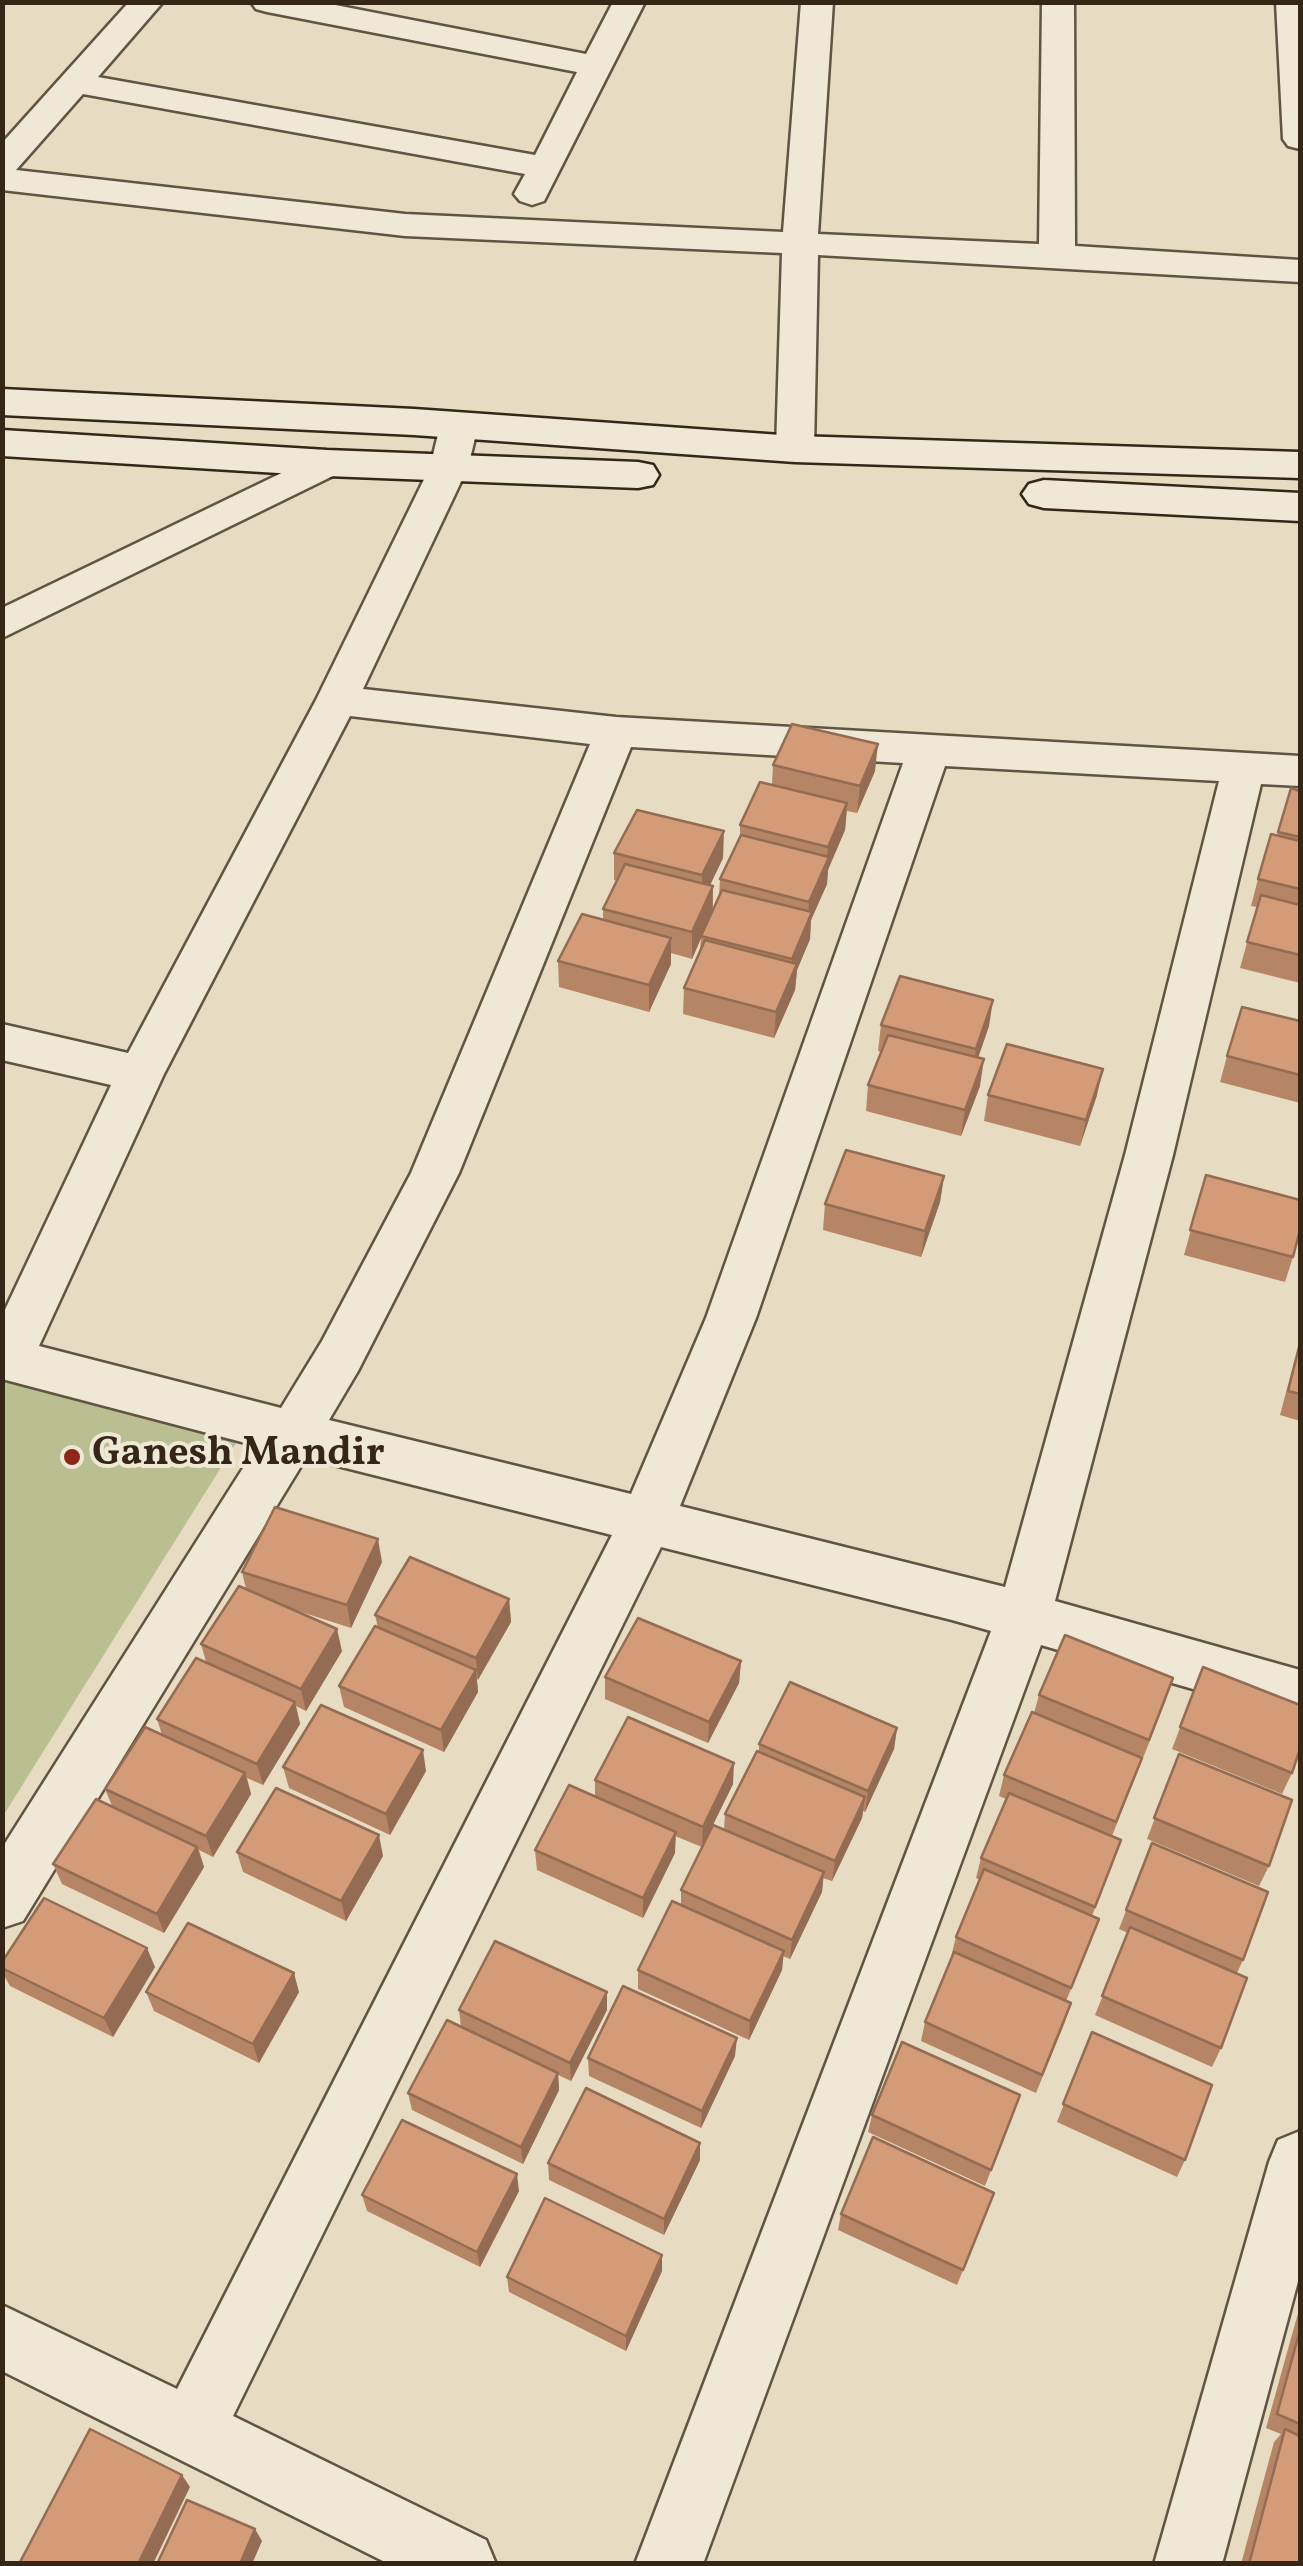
<!DOCTYPE html>
<html>
<head>
<meta charset="utf-8">
<style>
	body { margin:0 }
	#map { position:relative; width:1303px; height:2566px; overflow:hidden; background:#e7dbc2; font-family:Vollkorn,serif }
	canvas { display:block }
	.frame { position:absolute; inset:0; border:5px solid #352618; pointer-events:none }
</style>
</head>
<body>
<div id="map">
<canvas width="1303" height="2566"></canvas>
<div class="frame"></div>
</div>
<script>
const context = document.querySelector('canvas').getContext('2d');
context.lineJoin = 'round';
function paint(path, color) {
  context.fillStyle = color;
  context.fill(path, 'evenodd');
}
function shape(rows) {
  const path = new Path2D();
  for (const r of rows) {
    path.moveTo(r[0], r[1]);
    for (let i = 2; i < r.length; i += 2) path.lineTo(r[i], r[i + 1]);
  }
  return path;
}
function stroke(path, color, width, dash) {
  context.strokeStyle = color;
  context.lineWidth = width;
  context.lineCap = dash ? 'butt' : 'round';
  context.setLineDash(dash || []);
  context.stroke(path);
}
function drawText(font, color, halo, rows, align = 'center') {
  context.font = font + ' Vollkorn,serif';
  context.lineWidth = 8;
  context.setLineDash([]);
  context.textBaseline = 'middle';
  context.strokeStyle = halo;
  context.fillStyle = color;
  for (const [text, x, y, turn = 0] of rows) {
    context.save();
    context.translate(x, y);
    context.rotate((+turn || 0) * Math.PI / 180);
    context.textAlign = isNaN(turn) ? turn : align;
    if (halo) context.strokeText(text, 0, 0);
    context.fillText(text, 0, 0);
    context.restore();
  }
}
const green = shape([
	[3,1379,240,1437,3,1816]
]);
const minor = shape([
	[129,2,163,2,98,77,535,155,577,72,267,12,256,9,251,2,320,2,586,54,613,2,645,2,544,201,532,205,520,201,514,194,525,174,83,94,16,170,405,214,783,232,801,2,833,2,818,234,1039,244,1042,2,1074,2,1075,246,1300,260,1300,282,818,255,814,449,809,458,795,461,781,458,776,449,782,253,405,236,2,190,2,143,129,2],
	[1276,2,1300,2,1300,149,1288,146,1283,139,1276,2],
	[459,414,473,418,478,426,468,467,363,689,616,717,1300,756,1300,786,1261,784,1173,1155,1055,1601,1300,1670,1300,1720,1041,1645,703,2564,635,2564,991,1631,952,1620,661,1547,233,2416,486,2540,496,2564,389,2564,2,2371,2,2305,177,2389,612,1535,306,1458,23,1921,2,1928,2,1848,257,1446,2,1379,2,1316,111,1085,2,1060,2,1024,128,1053,316,700,430,467,440,426,445,418,459,414],
	[350,716,590,744,411,1173,322,1341,281,1408,39,1346,164,1074,350,716],
	[631,747,903,763,706,1318,631,1494,329,1420,358,1371,459,1173,631,747],
	[945,766,1219,781,1125,1155,1005,1587,680,1506,756,1318,945,766],
	[327,451,341,454,346,463,341,472,2,638,2,608,327,451],
	[1300,2131,1300,2274,1222,2564,1154,2564,1269,2162,1278,2140,1300,2131]
]);
const secondary = shape([
	[2,389,414,409,795,436,1300,452,1300,478,795,462,414,435,2,415,2,389],
	[2,430,327,450,638,462,653,465,659,475,653,485,638,488,327,476,2,456,2,430],
	[1044,480,1300,493,1300,521,1044,508,1029,504,1022,494,1029,484,1044,480]
]);
const wall = shape([
	[773,765,875,771,857,813,847,811,845,830,828,869,827,884,811,920,810,939,797,970,795,990,774,1038,683,1014,684,988,700,950,701,938,692,959,671,953,671,964,649,1012,559,987,558,961,603,920,603,909,617,881,614,880,614,853,723,858,710,885,713,886,713,910,719,896,720,879,740,837,740,825,772,785],
	[1291,788,1300,791,1300,983,1240,968,1257,907,1251,906,1258,879,1277,836],
	[1300,1021,1300,1103,1220,1082,1227,1056],
	[881,1025,989,1026,978,1058,980,1086,961,1136,866,1111,868,1085,881,1052,878,1051],
	[988,1095,1097,1095,1080,1146,984,1121],
	[1206,1175,1293,1257,1285,1282,1184,1255],
	[944,1176,940,1202,921,1257,823,1230,825,1204],
	[1300,1340,1300,1421,1280,1415],
	[382,1562,351,1628,295,1610,342,1651,306,1711,296,1706,300,1724,263,1785,247,1778,251,1794,213,1857,199,1850,204,1867,164,1933,62,1884,53,1864,112,1806,105,1789,162,1735,157,1719,206,1662,201,1644,246,1589,242,1572],
	[509,1599,511,1622,477,1680,478,1692,444,1752,344,1707,339,1686,378,1628,375,1615],
	[741,1661,739,1683,708,1743,605,1699,605,1677],
	[1203,1667,1292,1773,1282,1794,1172,1749],
	[1039,1695,1166,1700,1112,1836,1121,1840,1092,1916,1092,1939,1066,2001,1065,2022,1036,2093,921,2041,925,2022,952,1957,951,1957,956,1937,980,1880,976,1878,981,1858,1006,1799,999,1796,1004,1775,1034,1713],
	[897,1728,894,1749,865,1812,863,1811,862,1818,832,1881,823,1878,822,1892,790,1959,783,1956,782,1970,749,2040,638,1989,638,1970,681,1905,681,1890,702,1847,675,1836,675,1853,643,1918,537,1870,535,1850,595,1797,595,1780,733,1784,713,1825,724,1829,725,1814,759,1751,759,1744],
	[1179,1754,1269,1866,1259,1886,1147,1839],
	[283,1767,426,1771,390,1835,289,1788],
	[1152,1843,1243,1960,1237,1973,1221,2048,1212,2067,1095,2015,1128,1933,1119,1929],
	[237,1852,383,1856,346,1921,243,1872],
	[2,1962,155,1967,113,2037,10,1986,2,1972],
	[146,1992,299,1992,259,2063,154,2011],
	[459,2010,607,2010,571,2081,558,2075,559,2090,523,2164,412,2110,408,2093,461,2027],
	[1092,2032,1185,2160,1177,2177,1057,2122],
	[735,2056,701,2128,589,2076,588,2058],
	[1020,2095,985,2186,868,2132,872,2115],
	[700,2160,664,2235,549,2180,548,2163],
	[519,2191,480,2267,367,2211,362,2195],
	[988,2209,957,2285,838,2230,841,2214],
	[662,2271,626,2351,509,2292,507,2277],
	[1300,2306,1300,2564,1241,2564,1274,2442,1281,2434,1266,2428]
]);
const shadedWall = shape([
	[878,744,875,771,857,813,860,786],
	[847,803,845,830,828,870,827,884,811,920,810,939,797,970,795,990,774,1038,776,1012,790,978,792,959,808,921,809,902,827,860,828,847],
	[724,831,723,858,702,902,702,875],
	[713,886,712,913,692,959,692,932],
	[671,938,671,964,649,1012,649,985],
	[993,1000,989,1026,972,1075,976,1049],
	[984,1059,980,1086,961,1136,965,1110],
	[1103,1069,1097,1095,1080,1146,1086,1120],
	[944,1176,940,1202,921,1257,925,1231],
	[378,1539,382,1562,351,1628,347,1605],
	[509,1599,511,1622,478,1680,476,1658],
	[337,1629,342,1651,306,1711,301,1689],
	[741,1661,739,1683,708,1743,709,1722],
	[476,1670,478,1692,444,1752,441,1730],
	[295,1702,300,1724,263,1785,257,1764],
	[897,1728,894,1749,865,1812,868,1791],
	[423,1750,426,1771,390,1835,386,1814],
	[734,1763,733,1784,702,1847,703,1827],
	[245,1773,251,1794,213,1857,206,1836],
	[865,1797,862,1818,832,1881,835,1861],
	[676,1832,675,1853,643,1918,643,1898],
	[379,1835,383,1856,346,1921,341,1901],
	[197,1847,204,1867,164,1933,157,1914],
	[824,1872,822,1892,790,1959,792,1940],
	[147,1948,155,1967,113,2037,104,2018],
	[784,1951,782,1970,749,2040,750,2021],
	[294,1973,299,1992,259,2063,253,2044],
	[607,1992,607,2010,571,2081,570,2063],
	[737,2038,735,2056,701,2128,702,2111],
	[558,2073,559,2090,523,2164,521,2147],
	[700,2143,700,2160,664,2235,664,2219],
	[517,2174,519,2191,480,2267,477,2252],
	[662,2255,662,2271,626,2351,626,2336],
	[182,2475,190,2487,153,2564,138,2564],
	[255,2529,262,2541,252,2564,240,2564]
]);
const building = shape([
	[792,724,878,744,860,786,773,765,792,724],
	[760,782,847,803,828,847,740,825,760,782],
	[1291,788,1300,791,1300,837,1278,832,1291,788],
	[637,810,724,831,702,875,614,853,637,810],
	[1271,834,1300,841,1300,889,1258,879,1271,834],
	[741,835,829,857,809,902,720,879,741,835],
	[625,864,713,886,692,932,603,909,625,864],
	[722,890,812,912,792,959,701,936,722,890],
	[1261,895,1300,905,1300,955,1247,942,1261,895],
	[582,914,671,938,649,985,558,961,582,914],
	[705,940,797,964,776,1012,684,988,705,940],
	[900,976,993,1000,976,1049,881,1025,900,976],
	[1242,1007,1300,1021,1300,1075,1227,1056,1242,1007],
	[888,1035,984,1059,965,1110,868,1085,888,1035],
	[1007,1044,1103,1069,1086,1120,988,1095,1007,1044],
	[846,1150,944,1176,925,1231,825,1204,846,1150],
	[1206,1175,1300,1200,1300,1230,1293,1257,1190,1230,1206,1175],
	[1300,1343,1300,1394,1288,1391,1300,1343],
	[275,1507,378,1539,347,1605,242,1572,275,1507],
	[410,1557,509,1599,476,1658,375,1615,410,1557],
	[239,1586,337,1629,301,1689,201,1644,239,1586],
	[638,1618,741,1661,709,1722,605,1677,638,1618],
	[375,1626,476,1670,441,1730,339,1686,375,1626],
	[1065,1635,1173,1678,1149,1740,1039,1695,1065,1635],
	[196,1658,295,1702,257,1764,157,1719,196,1658],
	[1203,1667,1300,1705,1300,1749,1292,1773,1180,1727,1203,1667],
	[790,1682,897,1728,868,1791,759,1744,790,1682],
	[321,1705,423,1750,386,1814,283,1767,321,1705],
	[1032,1712,1142,1758,1116,1822,1004,1775,1032,1712],
	[628,1717,734,1763,703,1827,595,1780,628,1717],
	[145,1727,245,1773,206,1836,105,1789,145,1727],
	[757,1751,865,1797,835,1861,725,1814,757,1751],
	[1179,1754,1292,1800,1269,1866,1154,1818,1179,1754],
	[569,1785,676,1832,643,1898,535,1850,569,1785],
	[276,1788,379,1835,341,1901,237,1852,276,1788],
	[1009,1793,1121,1840,1095,1907,981,1858,1009,1793],
	[96,1799,197,1847,157,1914,53,1864,96,1799],
	[713,1825,824,1872,792,1940,681,1890,713,1825],
	[1152,1843,1268,1892,1243,1960,1126,1910,1152,1843],
	[984,1869,1099,1919,1071,1988,956,1937,984,1869],
	[44,1898,147,1948,104,2018,2,1968,2,1962,44,1898],
	[672,1901,784,1951,750,2021,638,1970,672,1901],
	[188,1923,294,1973,253,2044,146,1992,188,1923],
	[1130,1927,1247,1978,1221,2048,1102,1996,1130,1927],
	[495,1941,607,1992,570,2063,459,2010,495,1941],
	[954,1952,1071,2003,1042,2075,925,2022,954,1952],
	[623,1986,737,2038,702,2111,588,2058,623,1986],
	[447,2020,558,2073,521,2147,408,2093,447,2020],
	[1092,2032,1212,2085,1185,2160,1063,2104,1092,2032],
	[902,2042,1020,2095,991,2170,872,2115,902,2042],
	[586,2088,700,2143,664,2219,548,2163,586,2088],
	[402,2120,517,2174,477,2252,362,2195,402,2120],
	[873,2137,994,2193,963,2270,841,2214,873,2137],
	[545,2198,662,2255,626,2336,507,2277,545,2198],
	[1300,2330,1300,2424,1277,2414,1300,2330],
	[90,2429,182,2475,138,2564,19,2564,90,2429],
	[1285,2429,1300,2436,1300,2564,1249,2564,1285,2429],
	[187,2500,255,2529,240,2564,157,2564,187,2500]
]);
const markers = [
	[72,1457,10,"#8f2418"]
];
const poiNames = [
	["Ganesh Mandir",92,1457]
];
paint(green, '#b9bf90');
stroke(minor, '#625342', 5);
stroke(secondary, '#352618', 5);
paint(minor, '#efe8d7');
paint(secondary, '#efe8d7');
paint(wall, '#b58566');
paint(shadedWall, '#946c53');
paint(building, '#d39b77');
stroke(building, '#946c53', 2.5);
for (const [x, y, r, color] of markers) {
  const dot = new Path2D();
  dot.arc(x, y, r, 0, 2 * Math.PI);
  context.fillStyle = color;
  context.fill(dot);
  stroke(dot, '#efe8d7', 4);
}
drawText('bold 40px', '#352618', '#efe8d7', poiNames, 'left');
</script>
</body>
</html>
